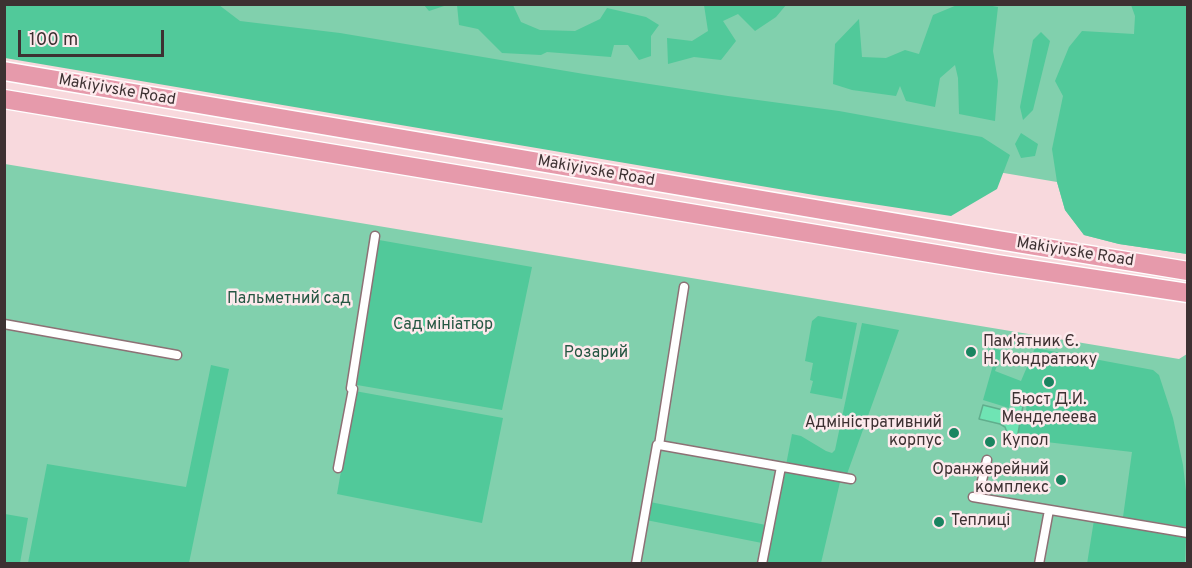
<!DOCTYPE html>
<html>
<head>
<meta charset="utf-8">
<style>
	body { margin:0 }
	#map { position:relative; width:1192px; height:568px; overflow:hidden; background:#f8d9dd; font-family:Overpass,sans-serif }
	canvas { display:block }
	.frame { position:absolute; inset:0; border:6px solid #3d3132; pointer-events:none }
	.scale { position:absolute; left:18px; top:30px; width:146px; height:27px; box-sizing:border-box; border:3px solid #3d3132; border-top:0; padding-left:8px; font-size:18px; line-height:21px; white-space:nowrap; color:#3d3132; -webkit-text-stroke:4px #fde9ec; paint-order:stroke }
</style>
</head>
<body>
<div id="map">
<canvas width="1192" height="568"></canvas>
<div class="frame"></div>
<div class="scale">100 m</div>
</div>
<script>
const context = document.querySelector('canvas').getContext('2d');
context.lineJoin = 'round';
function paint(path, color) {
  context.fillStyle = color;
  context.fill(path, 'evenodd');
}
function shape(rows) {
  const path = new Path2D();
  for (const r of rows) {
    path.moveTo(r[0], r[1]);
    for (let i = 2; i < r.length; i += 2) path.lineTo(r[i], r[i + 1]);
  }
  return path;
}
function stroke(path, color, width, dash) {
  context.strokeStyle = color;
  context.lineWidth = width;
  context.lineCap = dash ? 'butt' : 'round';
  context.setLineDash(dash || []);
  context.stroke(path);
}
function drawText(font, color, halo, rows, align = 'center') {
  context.font = font + ' Overpass,sans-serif';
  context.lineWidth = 5;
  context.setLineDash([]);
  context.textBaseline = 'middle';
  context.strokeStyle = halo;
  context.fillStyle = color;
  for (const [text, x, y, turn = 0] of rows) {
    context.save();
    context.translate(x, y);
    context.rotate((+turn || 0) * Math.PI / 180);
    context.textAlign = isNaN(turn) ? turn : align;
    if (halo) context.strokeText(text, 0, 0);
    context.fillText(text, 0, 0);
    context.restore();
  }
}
const green = shape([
	[5,4,1187,5,1187,254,1119,244,1084,235,1065,210,1057,182],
	[5,164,1179,359,1187,354,1187,563,5,563]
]);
const forest = shape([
	[4,5,219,5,240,21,340,33,584,74,728,96,839,111,982,137,1010,155,997,189,951,216,820,196,5,58],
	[424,5,513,5,521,22,540,30,575,31,600,19,607,8,646,17,659,25,651,36,651,56,639,60,628,45,614,45,611,57,547,52,541,55,502,53,478,29,459,25,457,5,447,5,429,11],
	[704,5,704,4,786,5,776,17,755,31,738,14,723,21,736,41,721,60,694,57,668,64,667,38,692,41,708,31],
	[957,5,987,5,998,7,993,51,998,81,995,121,959,114,958,78,955,65,940,78,935,107,906,101,900,86,896,96,852,90,833,84,835,44,859,19,862,57,886,58,905,50,919,54,933,15],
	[1131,5,1187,5,1187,254,1119,244,1084,235,1065,210,1057,182,1052,149,1063,96,1055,81,1069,47,1082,31,1134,34,1135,16],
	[1041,32,1050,41,1033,110,1023,120,1020,107,1033,40],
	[1021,133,1038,144,1035,156,1021,158,1015,144],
	[379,240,532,267,502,410,357,385],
	[818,316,857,323,842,399,810,393,813,381,810,380,813,363,805,361,812,321],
	[862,323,899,330,847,474,786,465,792,434,801,436,826,451,832,453,835,450],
	[990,347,1003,351,995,371,1021,381,1035,348,1153,370,1159,375,1173,418,1183,465,1187,500,1187,527,1123,517,1132,452,1029,440,1029,437,1017,439,1021,416,1025,416,1027,404,1011,399,1009,408,983,400,995,358,987,355],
	[211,365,229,369,189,563,28,563,47,464,186,487],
	[355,391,503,418,482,523,337,494],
	[784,472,840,482,821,563,765,564],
	[650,502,766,525,762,543,646,520],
	[5,514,28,518,20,563,5,563],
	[1094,520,1186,535,1185,563,1087,564]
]);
const water = shape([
	[1013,404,1023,406,1017,439,1009,438,1005,427,1000,424,979,419,983,405,1011,412,1013,404]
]);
const pedestrian = shape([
	[684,287,659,445,851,479],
	[4,324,177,355],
	[351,388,375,236],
	[338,468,353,389],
	[973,497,1188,533],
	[978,497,987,460],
	[636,564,657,445],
	[762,564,781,467],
	[1039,564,1049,510]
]);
const primary = shape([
	[4,71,998,240,1188,271],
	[4,99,996,264,1188,293]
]);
const markers = [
	[971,352,6,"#1a8460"],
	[1049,382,6,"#1a8460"],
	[954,433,6,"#1a8460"],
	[990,442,6,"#1a8460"],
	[1061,480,6,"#1a8460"],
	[939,522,6,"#1a8460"]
];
const streetNames = [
	["Makiyivske Road",117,91,10],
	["Makiyivske Road",596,172,10],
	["Makiyivske Road",1075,253,9]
];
const parkNames = [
	["Пальметний сад",289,300],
	["Сад мініатюр",443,326],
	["Розарий",596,354]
];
const poiNames = [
	["Пам'ятник Є.",983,343],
	["Н. Кондратюку",983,361],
	["Бюст Д.И.",1049,401,"center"],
	["Менделеева",1049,419,"center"],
	["Адміністративний",942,424,"right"],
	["корпус",942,442,"right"],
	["Купол",1002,442],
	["Оранжерейний",1049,471,"right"],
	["комплекс",1049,489,"right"],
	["Теплиці",951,522]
];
paint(green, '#81d0ad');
paint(forest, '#51c99a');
paint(water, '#6fe4b4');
stroke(water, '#60ae8d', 1.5);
stroke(pedestrian, '#8d7175', 11);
stroke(primary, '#fff', 21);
stroke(pedestrian, '#fff', 8);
stroke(primary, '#e69aab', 18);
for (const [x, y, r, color] of markers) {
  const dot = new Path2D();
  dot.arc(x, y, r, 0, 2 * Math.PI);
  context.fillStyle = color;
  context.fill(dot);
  stroke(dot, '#fde9ec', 2);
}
drawText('16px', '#3d3132', '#fde9ec', streetNames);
drawText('16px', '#265743', '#fde9ec', parkNames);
drawText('16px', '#3d3132', '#fde9ec', poiNames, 'left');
</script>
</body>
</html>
